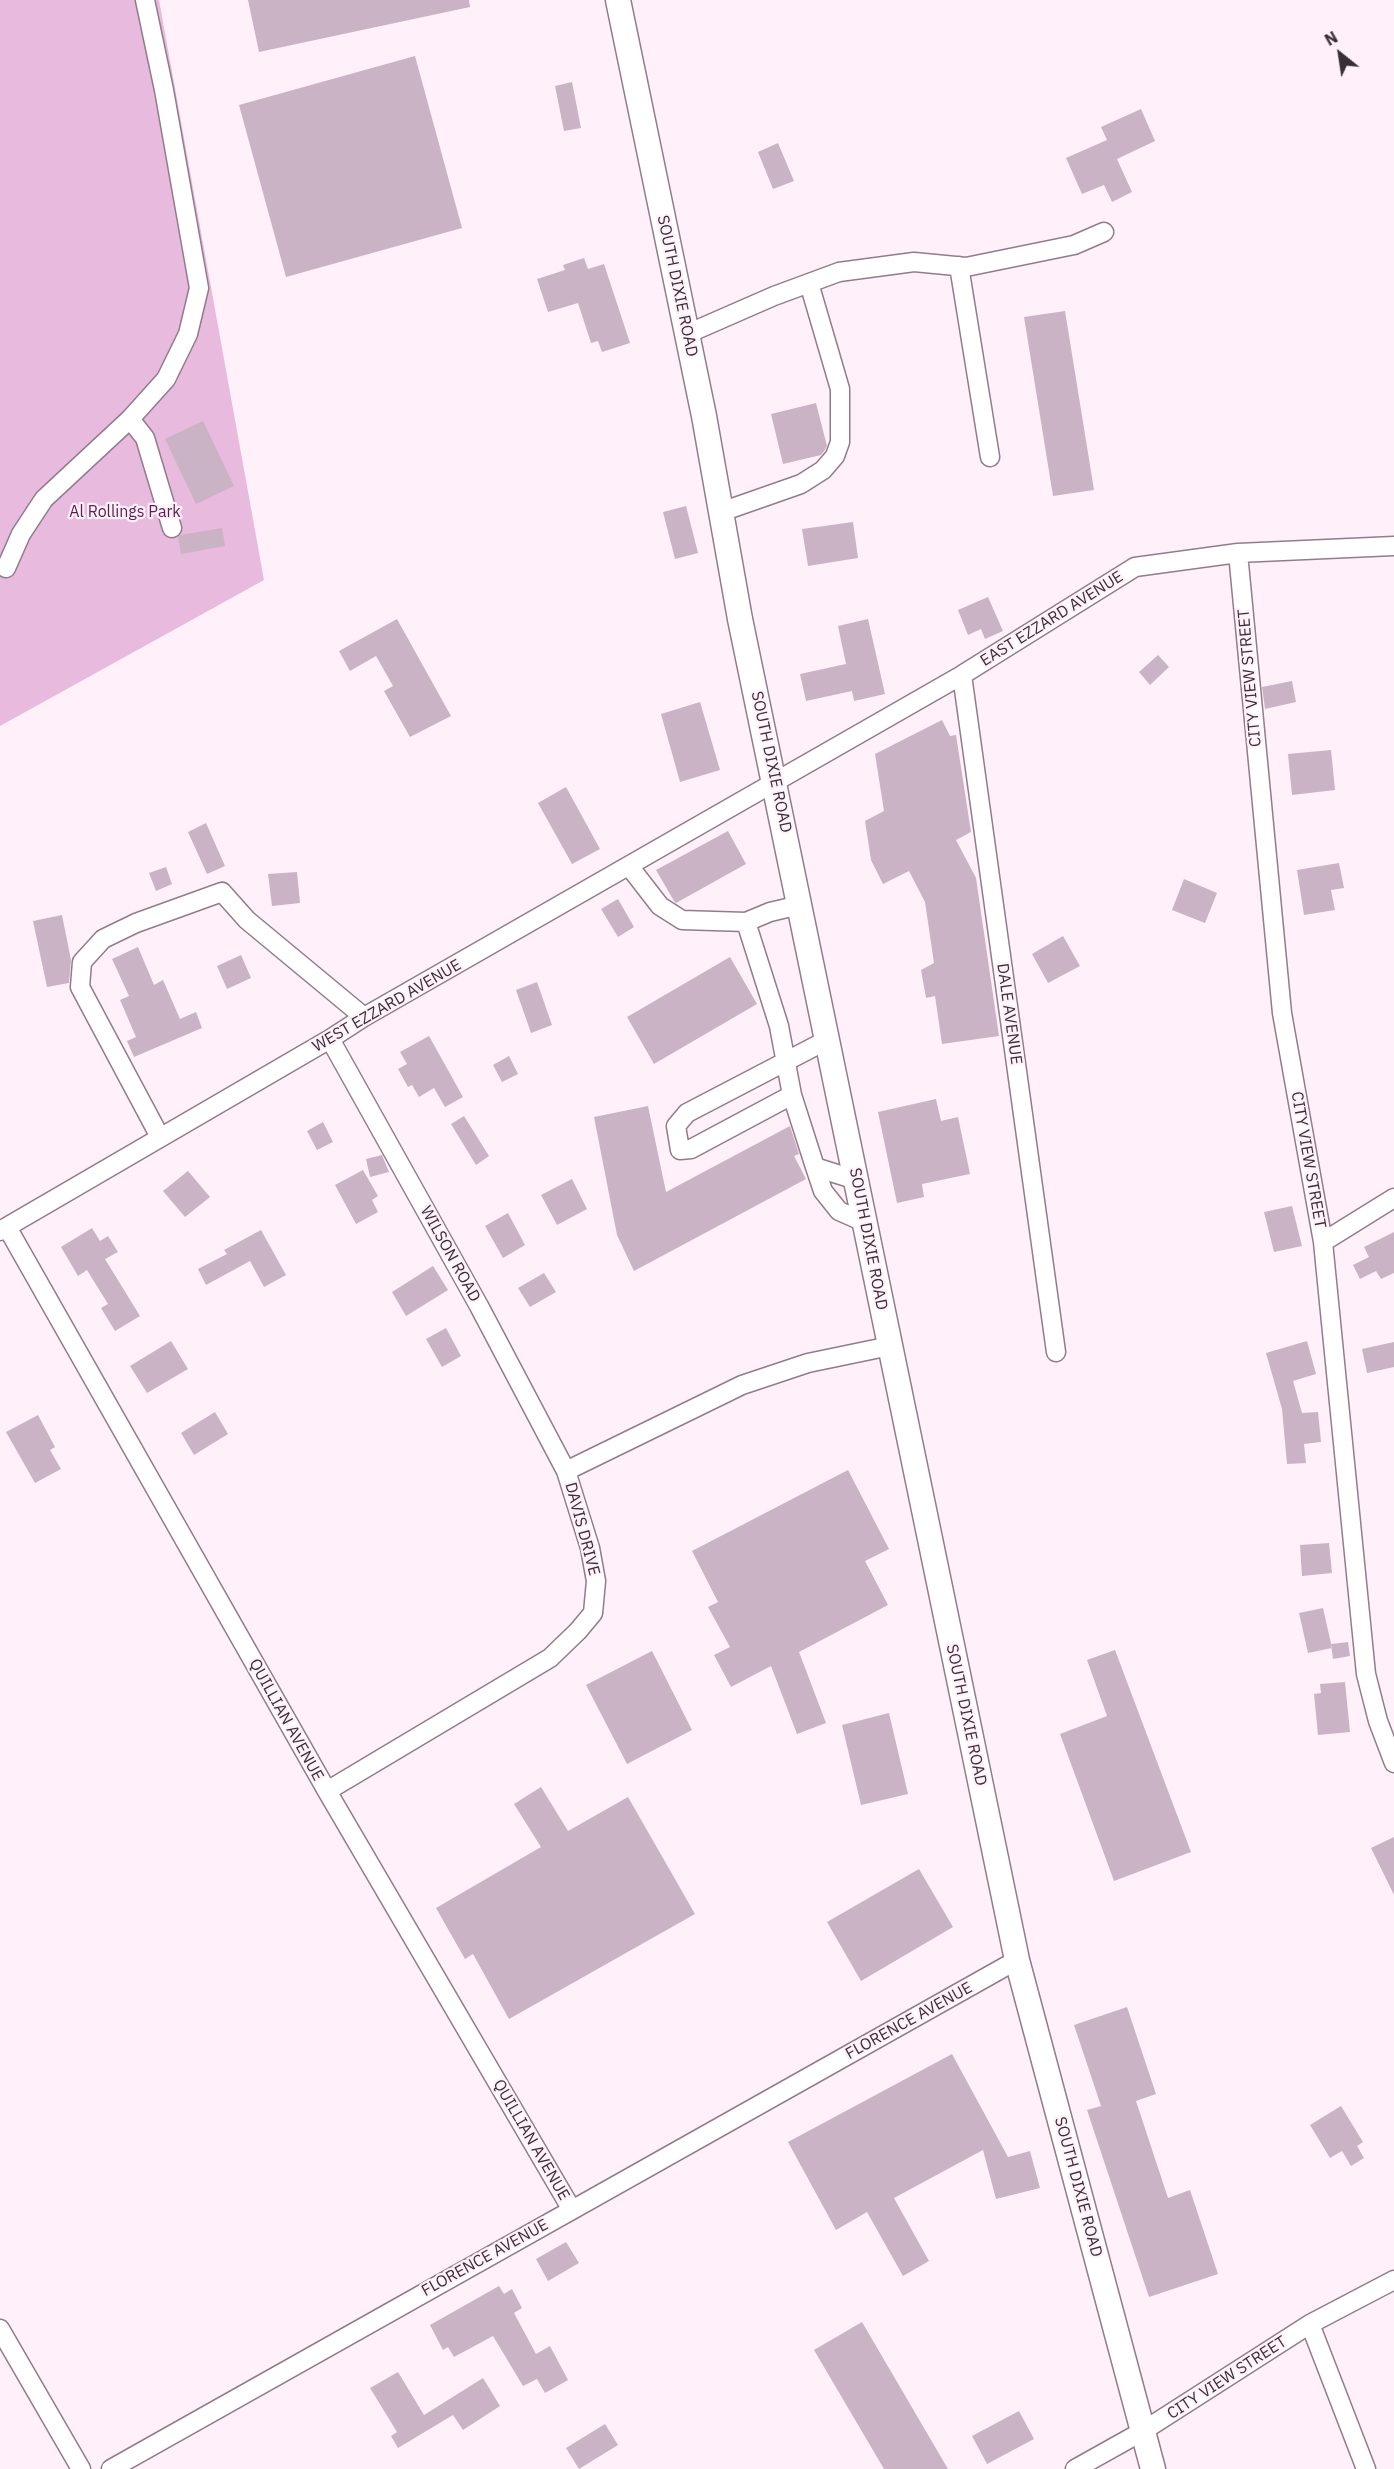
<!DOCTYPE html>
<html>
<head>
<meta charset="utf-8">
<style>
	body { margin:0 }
	#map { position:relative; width:1394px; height:2469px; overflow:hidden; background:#fff0fa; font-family:"IBM Plex Sans",sans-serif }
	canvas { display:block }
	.north { position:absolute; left:1310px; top:24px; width:60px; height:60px; -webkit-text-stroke:4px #fff0fa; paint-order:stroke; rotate:330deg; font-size:16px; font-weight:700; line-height:24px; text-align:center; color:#382f36 }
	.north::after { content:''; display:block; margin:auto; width:21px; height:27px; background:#382f36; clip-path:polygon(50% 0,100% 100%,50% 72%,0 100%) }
</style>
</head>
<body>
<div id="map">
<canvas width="1394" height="2469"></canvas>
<div class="north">N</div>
</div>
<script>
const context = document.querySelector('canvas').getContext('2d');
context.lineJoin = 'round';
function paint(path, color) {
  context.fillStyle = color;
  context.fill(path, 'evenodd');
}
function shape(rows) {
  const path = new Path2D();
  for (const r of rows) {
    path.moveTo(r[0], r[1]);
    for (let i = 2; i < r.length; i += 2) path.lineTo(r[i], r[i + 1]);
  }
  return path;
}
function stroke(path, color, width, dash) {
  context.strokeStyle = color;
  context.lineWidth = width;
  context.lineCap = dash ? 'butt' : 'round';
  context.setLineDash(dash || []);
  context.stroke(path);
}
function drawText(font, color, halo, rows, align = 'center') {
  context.font = font + ' "IBM Plex Sans",sans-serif';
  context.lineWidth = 4.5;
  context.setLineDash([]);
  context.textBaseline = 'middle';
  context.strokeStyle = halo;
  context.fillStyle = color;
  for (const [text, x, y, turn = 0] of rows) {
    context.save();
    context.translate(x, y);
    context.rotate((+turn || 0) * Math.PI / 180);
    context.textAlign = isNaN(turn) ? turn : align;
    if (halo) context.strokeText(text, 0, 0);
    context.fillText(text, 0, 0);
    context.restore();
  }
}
const green = shape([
	[0,0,159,0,264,580,0,726]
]);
const building = shape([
	[248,0,469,0,470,7,259,52],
	[415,56,462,228,286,277,239,105],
	[572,82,581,128,564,131,555,86],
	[1141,109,1155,141,1117,159,1132,192,1112,202,1104,185,1082,194,1066,158,1107,140,1101,127],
	[778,143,794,181,773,189,758,152],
	[584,258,588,269,604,264,630,343,602,352,598,341,591,343,578,303,548,312,537,279,565,270,563,265],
	[1065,311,1094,490,1053,496,1024,317],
	[816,403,827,446,825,450,821,455,783,464,771,414],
	[203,421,234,486,196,504,165,439],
	[686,506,698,553,675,559,663,512],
	[853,522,858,558,808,566,802,529],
	[222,528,225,546,181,554,178,537,181,535],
	[988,597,1003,631,985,639,981,629,968,635,958,610],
	[397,619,451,716,410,737,384,691,393,686,376,656,350,671,339,651],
	[868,619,885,694,854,701,852,691,806,701,800,674,846,664,838,626],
	[1158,655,1169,667,1150,685,1139,672],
	[1292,681,1296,702,1265,709,1262,687],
	[700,702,720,770,680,782,661,714],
	[942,720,950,736,956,735,971,832,956,840,976,878,999,1036,942,1044,935,996,926,998,921,970,934,963,925,902,909,871,883,884,871,860,865,821,884,811,875,754],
	[1331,750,1335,790,1292,795,1288,754],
	[566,787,600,849,572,864,538,803],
	[206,823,225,866,207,874,188,832],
	[728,831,746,864,676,903,674,901,656,870],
	[1339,863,1344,888,1331,890,1335,910,1304,915,1297,870],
	[166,867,172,884,156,891,149,873],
	[297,872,300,903,272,906,268,874],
	[1184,879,1217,893,1205,923,1172,910],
	[618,899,634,927,618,937,601,909],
	[62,915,71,960,69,983,47,987,33,921],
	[1063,936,1080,966,1048,983,1032,954],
	[138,947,154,985,163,980,180,1019,196,1012,202,1028,134,1057,127,1041,136,1037,120,1000,129,996,112,959],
	[241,955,251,978,227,989,217,966],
	[730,957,757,1004,654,1064,627,1017],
	[537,982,552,1025,531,1033,516,990],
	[429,1036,463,1097,445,1107,434,1088,419,1097,412,1085,408,1087,398,1069,407,1064,400,1052],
	[509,1056,518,1074,502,1082,493,1065],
	[936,1099,941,1121,958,1117,970,1174,922,1184,924,1197,897,1203,878,1112],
	[648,1106,666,1192,790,1126,799,1154,794,1156,806,1179,634,1271,617,1235,594,1117],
	[464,1116,489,1156,476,1165,451,1124],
	[323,1122,333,1142,317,1150,307,1131],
	[382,1155,389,1172,370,1177,366,1159],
	[363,1170,378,1196,372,1200,378,1212,356,1224,335,1185],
	[188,1171,210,1197,185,1217,163,1191],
	[572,1179,587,1209,557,1225,541,1195],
	[1292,1206,1302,1246,1274,1252,1264,1212],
	[508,1213,525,1245,503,1258,485,1226],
	[92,1228,100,1241,108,1236,118,1252,105,1259,140,1316,115,1331,101,1308,108,1304,87,1270,78,1276,61,1247],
	[261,1230,286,1275,264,1287,250,1261,206,1285,198,1269,227,1254,224,1250],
	[1394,1232,1394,1273,1381,1279,1376,1271,1360,1279,1353,1265,1369,1257,1364,1247],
	[433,1266,448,1290,406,1316,392,1292],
	[544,1273,556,1292,530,1307,518,1288],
	[446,1328,461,1356,442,1367,426,1339],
	[171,1341,188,1369,147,1393,130,1366],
	[1307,1341,1316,1374,1293,1381,1302,1413,1318,1412,1321,1442,1304,1444,1306,1463,1287,1464,1282,1409,1266,1353],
	[1394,1342,1394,1367,1367,1373,1362,1349],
	[215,1412,228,1434,194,1455,181,1433],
	[38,1415,55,1447,50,1450,61,1469,35,1483,6,1432],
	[848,1470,889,1549,865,1561,888,1605,799,1652,826,1723,797,1734,771,1666,731,1687,714,1655,730,1647,708,1607,718,1602,692,1551],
	[1329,1543,1332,1573,1302,1576,1300,1545],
	[1323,1608,1332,1648,1308,1653,1299,1613],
	[1348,1642,1350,1656,1333,1659,1331,1644],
	[1115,1650,1191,1852,1114,1881,1060,1734,1107,1716,1087,1660],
	[652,1651,692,1730,627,1764,586,1685],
	[1345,1682,1350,1732,1318,1735,1314,1694,1321,1693,1320,1684],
	[889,1713,908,1794,861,1805,842,1725],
	[541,1787,568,1831,628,1797,695,1914,509,2019,473,1954,465,1959,436,1908,541,1847,514,1804],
	[1394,1837,1394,1895,1371,1848],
	[919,1869,953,1927,861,1981,827,1922],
	[1127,2007,1156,2094,1136,2101,1168,2198,1190,2190,1218,2274,1149,2297,1087,2110,1101,2106,1074,2025],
	[952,2054,1008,2157,1030,2151,1040,2188,996,2199,983,2150,894,2198,929,2261,903,2276,867,2212,836,2230,788,2142],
	[1341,2106,1363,2142,1357,2146,1364,2158,1351,2166,1342,2151,1330,2158,1310,2125],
	[566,2242,579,2263,548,2281,536,2259],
	[499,2286,504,2294,512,2289,522,2308,514,2313,536,2354,550,2346,568,2380,545,2393,537,2379,523,2386,493,2336,454,2357,448,2347,443,2350,430,2325],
	[862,2322,948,2469,884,2469,814,2350],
	[398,2372,424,2415,483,2378,500,2406,463,2430,453,2415,398,2448,391,2436,397,2432,370,2388],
	[1019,2411,1034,2439,987,2464,972,2436],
	[605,2424,618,2445,579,2469,566,2448]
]);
const minor = shape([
	[145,0,164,90,199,288,188,334,166,379,130,419,145,438,172,528],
	[959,266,990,457],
	[687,334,774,296,839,272,914,262,966,267,1074,245,1104,232],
	[721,512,801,484,823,470,835,456,840,442,840,389,809,283],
	[1238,553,1282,1013,1323,1242,1366,1674,1378,1721,1394,1763],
	[6,568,21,534,44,499,130,419],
	[962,675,1056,1352],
	[629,866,660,906,682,920,746,922,779,1026,792,1095,815,1167],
	[746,922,770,912,800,905],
	[792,1095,691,1149,680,1150,676,1126,687,1113,827,1040],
	[160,1137,80,987,82,962,103,939,136,923,222,892,247,920,364,1017],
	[856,1180,815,1167,823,1191,839,1211,864,1222],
	[7,1227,327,1791,572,2210],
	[0,1231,330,1039,364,1017,962,675,1135,567,1238,553,1394,546],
	[1323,1242,1394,1198],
	[566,1471,742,1385,808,1363,890,1346],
	[327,1791,550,1658,578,1631,593,1613,596,1581,590,1548,566,1471,479,1306,330,1039],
	[1310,2324,1366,2469],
	[0,2329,81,2469],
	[111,2469,1017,1960],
	[1075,2469,1143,2431,1310,2324,1394,2280]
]);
const major = shape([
	[618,0,704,416,740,619,1017,1960,1153,2469]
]);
const streetNames = [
	["SOUTH DIXIE ROAD",677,286,78],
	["EAST EZZARD AVENUE",1052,619,-32],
	["CITY VIEW STREET",1250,678,-95],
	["SOUTH DIXIE ROAD",771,762,78],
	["WEST EZZARD AVENUE",387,1006,-30],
	["DALE AVENUE",1009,1014,82],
	["CITY VIEW STREET",1308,1160,80],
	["SOUTH DIXIE ROAD",868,1239,79],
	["WILSON ROAD",450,1254,61],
	["DAVIS DRIVE",582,1529,75],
	["SOUTH DIXIE ROAD",966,1715,78],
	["QUILLIAN AVENUE",286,1720,61],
	["FLORENCE AVENUE",909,2021,-29],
	["QUILLIAN AVENUE",531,2140,60],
	["SOUTH DIXIE ROAD",1078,2187,75],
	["FLORENCE AVENUE",485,2258,-29],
	["CITY VIEW STREET",1227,2378,-33]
];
const parkNames = [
	["Al Rollings Park",125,512]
];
paint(green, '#e8badd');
paint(building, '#cab3c4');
stroke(minor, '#927c8c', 21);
stroke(major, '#927c8c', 27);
stroke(minor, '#fff', 18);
stroke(major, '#fff', 24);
drawText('16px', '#382f36', '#fff0fa', streetNames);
drawText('16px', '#5a1f50', '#fff0fa', parkNames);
</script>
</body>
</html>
